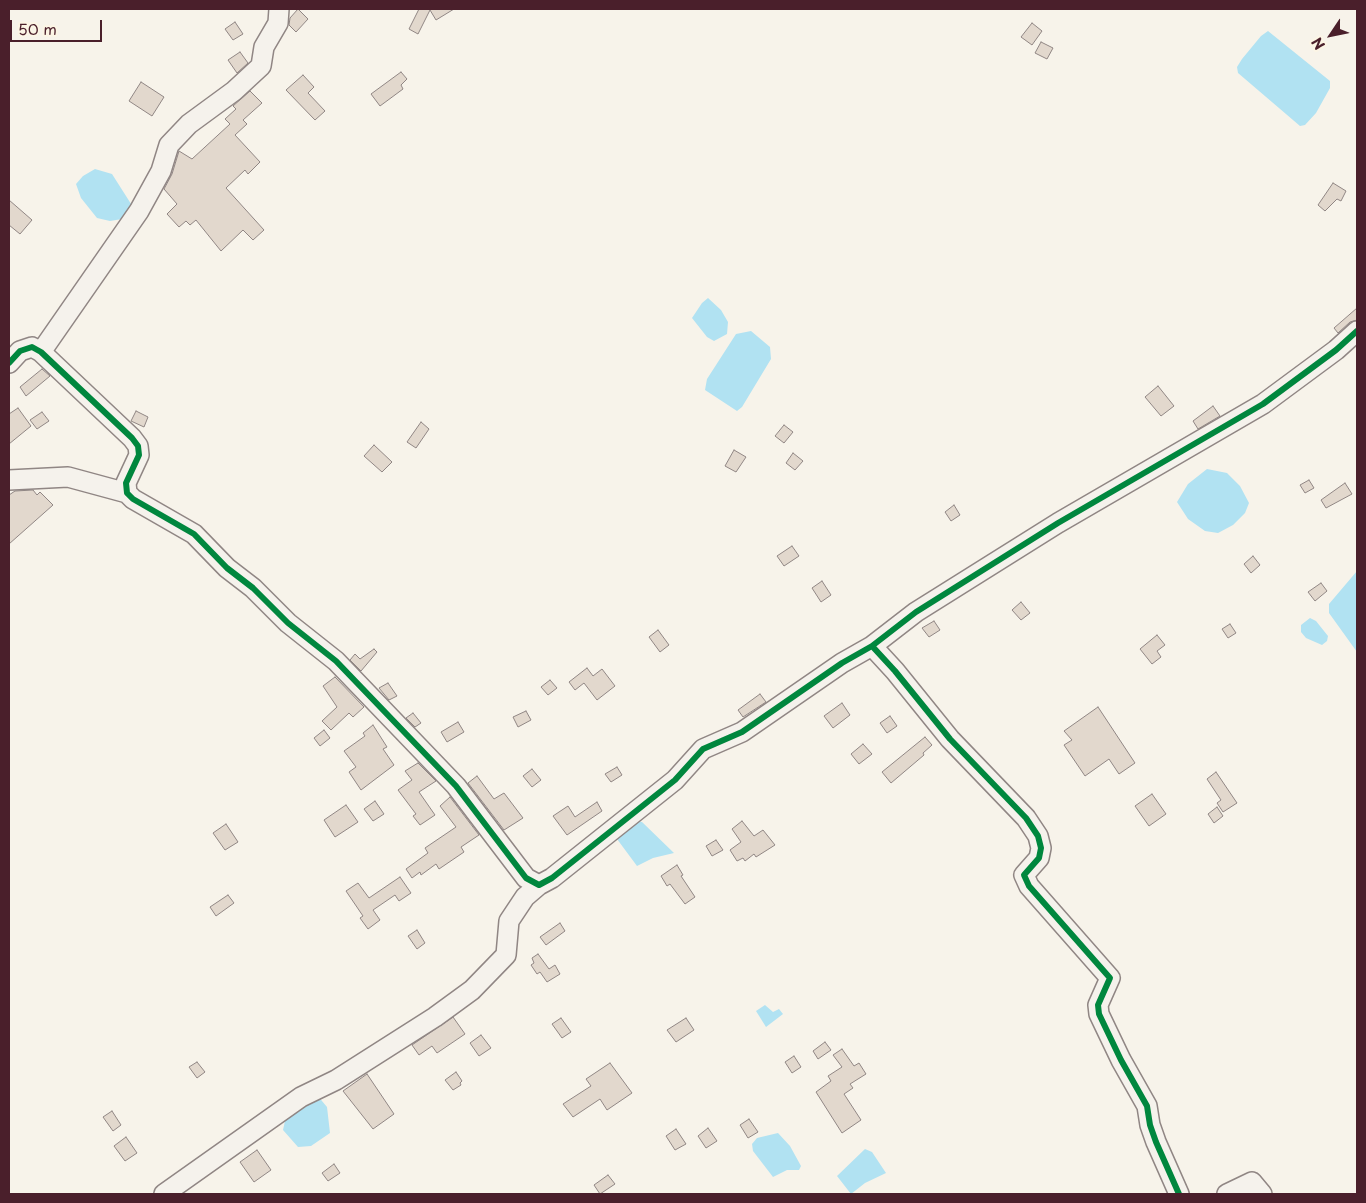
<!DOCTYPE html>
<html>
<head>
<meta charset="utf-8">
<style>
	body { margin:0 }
	#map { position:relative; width:1366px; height:1203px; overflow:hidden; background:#f7f3ea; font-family:"Playpen Sans",sans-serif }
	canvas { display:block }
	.frame { position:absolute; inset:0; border:10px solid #4a1f2b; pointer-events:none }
	.north { position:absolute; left:1306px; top:10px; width:50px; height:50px; -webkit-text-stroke:4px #fcf5e5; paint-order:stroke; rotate:236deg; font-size:14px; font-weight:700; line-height:20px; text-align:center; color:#4a1f2b }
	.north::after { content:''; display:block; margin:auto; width:18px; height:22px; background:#4a1f2b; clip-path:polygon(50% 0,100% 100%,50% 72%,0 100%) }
	.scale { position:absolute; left:10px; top:20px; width:92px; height:22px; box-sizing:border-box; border:2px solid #4a1f2b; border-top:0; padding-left:6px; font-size:15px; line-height:18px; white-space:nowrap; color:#4a1f2b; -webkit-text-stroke:4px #fcf5e5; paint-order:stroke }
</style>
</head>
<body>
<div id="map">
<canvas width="1366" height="1203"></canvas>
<div class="frame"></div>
<div class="north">N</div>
<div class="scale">50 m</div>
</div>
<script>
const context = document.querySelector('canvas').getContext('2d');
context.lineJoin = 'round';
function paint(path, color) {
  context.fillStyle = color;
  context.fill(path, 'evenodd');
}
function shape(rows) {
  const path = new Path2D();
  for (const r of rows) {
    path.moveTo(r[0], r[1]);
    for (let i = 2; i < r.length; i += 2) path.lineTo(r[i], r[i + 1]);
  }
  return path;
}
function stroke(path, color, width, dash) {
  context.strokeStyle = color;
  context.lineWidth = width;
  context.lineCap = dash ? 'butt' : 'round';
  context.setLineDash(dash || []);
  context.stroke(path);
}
const water = shape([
	[1268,31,1330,81,1330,88,1316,113,1305,125,1300,126,1238,73,1237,67,1242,59,1261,36],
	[95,169,112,174,133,207,122,219,110,221,97,218,81,198,76,184,83,176],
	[708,298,721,310,728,322,727,334,714,341,707,337,692,318,702,303],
	[751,331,770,347,771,359,742,407,737,411,705,390,707,379,736,334],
	[1207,469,1227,473,1240,486,1249,503,1245,513,1233,525,1218,533,1205,531,1188,519,1177,502,1188,484],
	[1357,571,1357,652,1329,613,1329,604],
	[1310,618,1316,621,1328,636,1327,641,1322,645,1306,638,1301,632,1301,625],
	[632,820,642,822,674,853,653,858,637,866,617,839,620,831],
	[765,1005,773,1012,779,1009,783,1014,766,1027,756,1011],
	[317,1095,327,1107,330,1133,311,1146,298,1147,283,1130,287,1112],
	[778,1133,790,1146,801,1166,799,1170,787,1170,773,1177,753,1151,752,1144,757,1138],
	[865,1149,872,1152,886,1173,865,1183,851,1194,837,1176]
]);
const building = shape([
	[298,9,308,19,296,32,289,25,290,18,298,9],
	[419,9,454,9,436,20,430,10,418,34,409,29,419,9],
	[235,22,243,34,233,40,225,29,235,22],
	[1032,23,1042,31,1032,45,1021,37,1032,23],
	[1041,42,1053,48,1047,59,1035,53,1041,42],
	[240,52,248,63,237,73,228,60,240,52],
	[401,72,407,79,401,85,403,89,380,106,371,94,401,72],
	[303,75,314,87,308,93,325,111,315,120,286,90,303,75],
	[141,82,164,97,152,116,129,101,141,82],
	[250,91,262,103,243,120,247,124,235,135,260,162,248,174,245,170,226,188,264,230,253,240,243,230,221,251,196,220,190,225,186,221,179,227,167,214,177,204,164,189,172,174,179,151,192,159,230,124,225,119,236,109,233,106,250,91],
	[1333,183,1346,191,1341,201,1337,199,1325,211,1318,205,1333,183],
	[9,200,32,220,20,234,9,225,9,200],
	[1357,308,1357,320,1350,322,1338,333,1334,328,1357,308],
	[42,369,50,376,26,396,20,387,42,369],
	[1158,386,1174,406,1161,416,1145,397,1158,386],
	[1213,406,1220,416,1198,429,1193,421,1213,406],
	[18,408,31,426,9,444,9,414,18,408],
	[136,411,148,417,144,427,131,421,136,411],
	[42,412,49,421,37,429,30,420,42,412],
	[421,422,429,429,416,448,407,442,421,422],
	[784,425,793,432,784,443,775,436,784,425],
	[374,445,392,462,382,472,364,456,374,445],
	[734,450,746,457,736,472,725,466,734,450],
	[793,453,803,461,795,470,786,463,793,453],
	[1309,480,1314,488,1305,493,1300,485,1309,480],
	[1345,483,1352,494,1326,508,1321,500,1345,483],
	[33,490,37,495,40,492,53,505,9,544,9,495,15,491,33,490],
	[954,505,960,515,951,521,945,512,954,505],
	[792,546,799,556,784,566,777,556,792,546],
	[1253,556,1260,565,1251,573,1244,564,1253,556],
	[822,581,831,595,821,602,812,588,822,581],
	[1321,583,1327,591,1315,601,1308,592,1321,583],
	[1021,602,1030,613,1021,620,1012,610,1021,602],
	[934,621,940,630,929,637,922,628,934,621],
	[1230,624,1236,633,1228,638,1222,629,1230,624],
	[658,630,669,645,660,652,649,637,658,630],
	[1157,635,1165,645,1157,651,1161,657,1152,664,1140,649,1157,635],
	[374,649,377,652,361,671,350,660,355,654,360,659,374,649],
	[587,668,593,676,602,669,615,686,597,700,584,683,575,690,569,682,587,668],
	[335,677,364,707,353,717,349,713,331,730,322,721,337,707,323,686,335,677],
	[550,680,557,688,548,695,541,687,550,680],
	[388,683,397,696,389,700,379,688,388,683],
	[760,694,766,702,743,717,738,710,760,694],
	[842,703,850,715,833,728,824,716,842,703],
	[1098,707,1135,763,1119,774,1109,759,1085,776,1064,745,1072,740,1064,731,1098,707],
	[526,711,531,720,518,727,513,717,526,711],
	[413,713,421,723,415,727,406,718,413,713],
	[890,716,897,726,887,733,880,723,890,716],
	[458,722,464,732,447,742,441,732,458,722],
	[373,725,387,747,383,749,394,765,361,790,349,772,356,767,344,751,365,736,363,733,373,725],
	[324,730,330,738,320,746,314,738,324,730],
	[925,737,932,745,923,753,924,755,891,783,882,772,925,737],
	[863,744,872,754,859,764,851,754,863,744],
	[418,763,436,781,419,792,435,815,420,825,413,816,416,814,398,790,412,780,405,771,418,763],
	[617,767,622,775,611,782,605,774,617,767],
	[532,769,541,780,532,787,523,776,532,769],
	[1216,772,1237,803,1223,812,1217,803,1221,800,1207,779,1216,772],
	[477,776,494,799,504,793,523,818,504,830,468,783,477,776],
	[1152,794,1166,814,1149,826,1135,806,1152,794],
	[450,797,479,835,461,847,464,852,439,869,436,864,421,875,420,872,412,878,406,869,428,853,425,848,456,827,440,806,450,797],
	[375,801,384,814,373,821,364,809,375,801],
	[597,802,602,811,567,835,553,816,568,806,575,817,597,802],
	[346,805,358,822,335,837,324,820,346,805],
	[1217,807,1223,816,1214,823,1208,814,1217,807],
	[742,821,754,836,763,830,775,845,756,857,754,854,745,861,743,858,737,861,730,850,741,842,732,829,742,821],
	[226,824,238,842,225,850,213,833,226,824],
	[716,840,723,850,712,856,706,846,716,840],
	[677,865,683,875,681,876,695,897,685,904,670,884,667,886,661,876,677,865],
	[400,877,411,893,399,901,395,895,373,910,380,920,368,929,360,918,363,916,346,891,358,883,369,898,400,877],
	[228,895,234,903,216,916,210,907,228,895],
	[560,923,565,931,546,945,540,937,560,923],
	[417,930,425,943,417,949,408,936,417,930],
	[538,954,549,969,555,965,560,974,547,982,540,972,537,974,531,965,534,963,532,958,538,954],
	[453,1017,465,1034,437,1053,432,1046,419,1055,412,1045,453,1017],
	[561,1018,571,1032,562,1038,552,1024,561,1018],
	[686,1018,694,1030,676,1042,667,1030,686,1018],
	[481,1035,491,1048,479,1056,470,1043,481,1035],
	[825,1042,831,1050,818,1059,813,1051,825,1042],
	[842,1049,854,1066,859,1063,866,1074,850,1084,853,1088,844,1094,861,1120,842,1133,816,1092,831,1081,828,1076,842,1067,833,1055,842,1049],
	[794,1056,801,1067,792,1073,785,1062,794,1056],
	[197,1062,205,1072,197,1078,189,1067,197,1062],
	[610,1063,632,1093,607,1110,600,1099,573,1117,563,1104,591,1086,586,1079,610,1063],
	[456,1072,462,1081,460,1083,461,1085,453,1090,445,1080,456,1072],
	[367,1074,394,1114,373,1129,343,1091,367,1074],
	[112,1111,121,1125,113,1131,103,1117,112,1111],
	[749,1119,758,1132,748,1138,740,1125,749,1119],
	[708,1128,717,1141,706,1148,698,1136,708,1128],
	[676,1129,686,1144,675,1150,666,1136,676,1129],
	[126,1137,137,1153,125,1161,114,1146,126,1137],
	[257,1150,271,1170,254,1182,240,1162,257,1150],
	[334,1164,340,1173,328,1181,322,1173,334,1164],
	[608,1175,615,1184,600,1194,594,1185,608,1175]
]);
const minor = shape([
	[41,352,139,211,161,171,169,145,189,124,234,91,261,66,264,47,278,23,279,9],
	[9,363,20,351,32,347,41,352,132,438,138,446,139,455,126,483,127,493,133,499,194,534,227,568,253,588,288,623,336,661,456,786,526,878,539,885,552,878,675,780,703,749,742,732,842,663,872,646,895,671,950,739,1026,818,1038,836,1041,848,1039,858,1024,875,1029,886,1110,978,1098,1005,1099,1014,1121,1060,1147,1106,1150,1125,1156,1142,1179,1194],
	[9,480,68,477,127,493],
	[872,646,916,612,1058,523,1263,404,1336,350,1357,331],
	[164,1194,301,1097,336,1080,435,1017,472,990,506,955,509,921,525,897,539,885],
	[1227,1194,1252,1182,1262,1194]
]);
const cycleway = shape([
	[9,363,20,351,32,347,41,352,132,438,138,446,139,455,126,483,127,493,133,499,194,534,227,568,253,588,288,623,336,661,456,786,526,878,539,885,552,878,675,780,703,749,742,732,842,663,872,646,895,671,950,739,1026,818,1038,836,1041,848,1039,858,1024,875,1029,886,1110,978,1098,1005,1099,1014,1121,1060,1147,1106,1150,1125,1156,1142,1179,1194],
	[872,646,916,612,1058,523,1263,404,1336,350,1357,331]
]);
paint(water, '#b1e2f2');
paint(building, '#e2d8cd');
stroke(building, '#908684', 1);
stroke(minor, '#908684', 22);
stroke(minor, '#f5f2ec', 19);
stroke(cycleway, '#00873e', 6);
</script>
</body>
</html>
